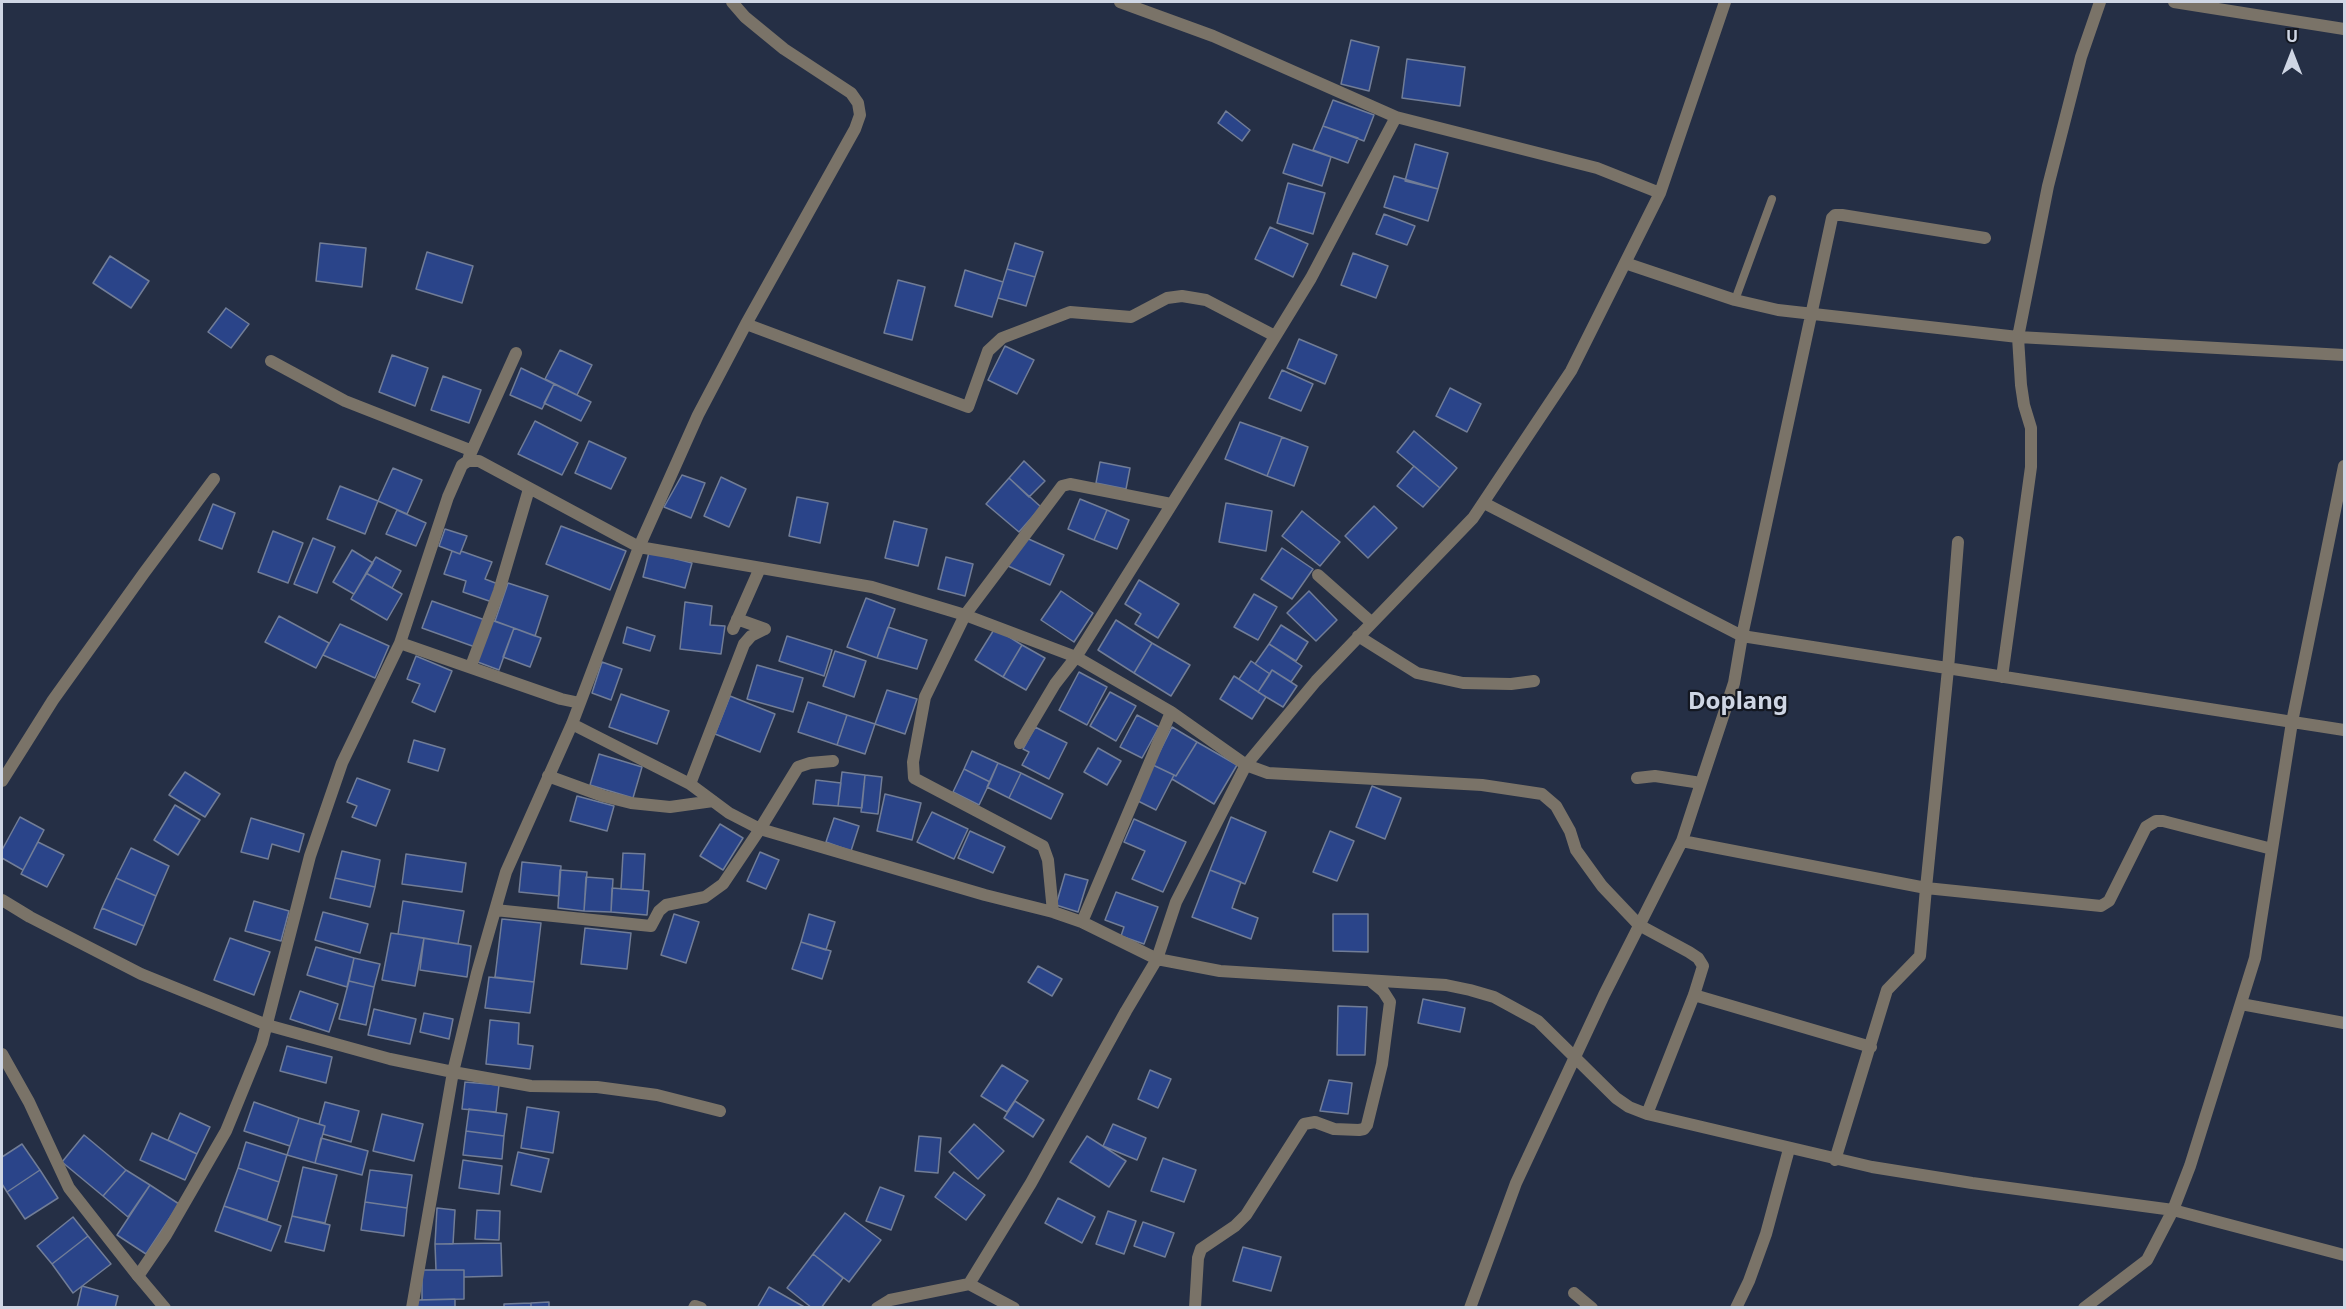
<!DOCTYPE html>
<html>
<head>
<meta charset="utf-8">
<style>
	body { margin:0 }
	#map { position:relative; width:2346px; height:1309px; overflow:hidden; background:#252f45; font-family:"Noto Sans",sans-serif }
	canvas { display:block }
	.frame { position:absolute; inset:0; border:3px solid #cfd6e4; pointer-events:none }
	.north { position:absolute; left:2262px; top:24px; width:60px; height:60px; -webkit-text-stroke:4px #131721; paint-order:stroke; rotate:0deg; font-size:16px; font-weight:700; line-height:24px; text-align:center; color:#cfd6e4 }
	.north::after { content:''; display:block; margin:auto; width:21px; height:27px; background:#cfd6e4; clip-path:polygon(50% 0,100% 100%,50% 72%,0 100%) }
</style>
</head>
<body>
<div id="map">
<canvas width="2346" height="1309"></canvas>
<div class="frame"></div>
<div class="north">U</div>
</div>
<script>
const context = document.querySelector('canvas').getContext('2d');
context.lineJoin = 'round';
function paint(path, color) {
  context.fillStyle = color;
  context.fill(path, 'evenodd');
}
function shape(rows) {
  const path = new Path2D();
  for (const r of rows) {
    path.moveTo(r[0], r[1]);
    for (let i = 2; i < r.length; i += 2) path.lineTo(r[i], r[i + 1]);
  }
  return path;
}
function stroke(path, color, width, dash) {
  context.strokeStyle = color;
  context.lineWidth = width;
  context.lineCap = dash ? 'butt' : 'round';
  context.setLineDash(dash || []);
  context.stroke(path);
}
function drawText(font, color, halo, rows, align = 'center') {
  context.font = font + ' "Noto Sans",sans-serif';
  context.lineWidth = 4.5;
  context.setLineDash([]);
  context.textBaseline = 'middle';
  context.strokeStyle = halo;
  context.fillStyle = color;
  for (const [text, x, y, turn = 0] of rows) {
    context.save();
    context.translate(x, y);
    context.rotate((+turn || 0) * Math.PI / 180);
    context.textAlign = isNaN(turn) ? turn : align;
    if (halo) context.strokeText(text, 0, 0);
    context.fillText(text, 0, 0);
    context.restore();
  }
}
const building = shape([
	[1351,40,1379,47,1369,91,1341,84,1351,40],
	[1407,59,1465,67,1460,106,1402,98,1407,59],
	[1333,100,1374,115,1364,141,1323,126,1333,100],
	[1226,111,1250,130,1242,141,1218,123,1226,111],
	[1323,126,1358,138,1348,163,1313,150,1323,126],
	[1293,144,1331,157,1322,186,1283,173,1293,144],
	[1415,144,1448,153,1438,189,1405,181,1415,144],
	[1394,176,1438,189,1428,221,1384,207,1394,176],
	[1288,183,1325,193,1313,234,1277,223,1288,183],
	[1384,214,1415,226,1407,245,1376,234,1384,214],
	[1270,227,1308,244,1293,277,1255,259,1270,227],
	[320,243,366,248,362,287,316,281,320,243],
	[1015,243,1043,252,1035,277,1007,269,1015,243],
	[427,252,473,266,462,303,416,289,427,252],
	[1353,253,1388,266,1376,298,1341,285,1353,253],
	[110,256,149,281,131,308,93,283,110,256],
	[1007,269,1035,277,1026,306,998,298,1007,269],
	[965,270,1003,282,992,317,955,306,965,270],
	[898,280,925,287,912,340,884,333,898,280],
	[226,308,249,324,231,348,208,332,226,308],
	[1299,339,1337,355,1325,384,1287,368,1299,339],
	[1005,346,1034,360,1017,394,988,380,1005,346],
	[560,350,592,365,577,395,545,379,560,350],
	[392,355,428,368,415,406,379,392,392,355],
	[521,368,554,384,542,409,510,395,521,368],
	[1282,370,1313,384,1301,411,1269,398,1282,370],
	[443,376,481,390,469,423,431,410,443,376],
	[554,384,591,402,581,421,544,403,554,384],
	[1450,388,1481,404,1467,432,1436,416,1450,388],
	[535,421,578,443,562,475,518,454,535,421],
	[1240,422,1282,437,1267,476,1225,459,1240,422],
	[1414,431,1457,468,1440,488,1397,452,1414,431],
	[1282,437,1308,447,1294,486,1267,476,1282,437],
	[589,441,626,458,611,489,575,473,589,441],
	[1024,461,1045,481,1029,497,1009,478,1024,461],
	[1100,462,1130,468,1126,489,1096,483,1100,462],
	[1414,466,1440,488,1423,507,1397,486,1414,466],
	[393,468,422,480,407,514,378,501,393,468],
	[682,475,705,483,691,518,664,507,682,475],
	[721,477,746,489,729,527,704,516,721,477],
	[1009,478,1041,507,1019,532,986,504,1009,478],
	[340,486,378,501,365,534,327,519,340,486],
	[797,497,828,503,820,543,789,536,797,497],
	[1080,499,1107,510,1094,540,1068,529,1080,499],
	[1226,503,1272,511,1266,551,1219,542,1226,503],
	[213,504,235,513,222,549,199,540,213,504],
	[1374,506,1397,528,1368,558,1345,536,1374,506],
	[397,510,426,523,416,546,386,534,397,510],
	[1107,510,1129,520,1117,549,1094,540,1107,510],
	[1302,511,1340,542,1320,566,1282,536,1302,511],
	[894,521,927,529,918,566,885,558,894,521],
	[561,526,626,551,610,590,546,564,561,526],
	[445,529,467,536,460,554,439,546,445,529],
	[273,531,303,543,288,583,258,572,273,531],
	[1022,536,1064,555,1050,585,1008,566,1022,536],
	[313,538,335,547,317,593,294,584,313,538],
	[1282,548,1313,569,1292,599,1261,579,1282,548],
	[352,550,373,563,354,594,333,582,352,550],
	[452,551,460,554,461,551,492,562,485,579,498,584,492,602,463,592,466,581,444,574,452,551],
	[649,552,692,563,685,588,643,577,649,552],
	[376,557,401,571,392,588,366,573,376,557],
	[946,557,973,564,965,596,938,589,946,557],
	[366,573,402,594,387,620,351,599,366,573],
	[1139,580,1179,604,1158,638,1135,624,1141,614,1125,604,1139,580],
	[508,583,548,596,535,636,495,621,508,583],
	[1061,591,1093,613,1074,642,1041,620,1061,591],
	[1309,591,1337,620,1316,641,1287,613,1309,591],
	[1254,594,1277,607,1258,640,1234,627,1254,594],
	[866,598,895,609,877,658,847,647,866,598],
	[432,601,485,620,475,647,422,628,432,601],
	[685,602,712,606,710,625,725,626,721,654,680,649,685,602],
	[279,616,329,643,316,668,265,642,279,616],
	[491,620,514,628,499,670,475,661,491,620],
	[1116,620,1152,643,1134,673,1098,650,1116,620],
	[340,624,389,646,375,678,323,655,340,624],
	[1281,625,1308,642,1296,661,1269,644,1281,625],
	[627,627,655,636,650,651,623,643,627,627],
	[888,627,927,640,917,669,877,658,888,627],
	[514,628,541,638,530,667,503,657,514,628],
	[995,628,1022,645,1003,677,975,660,995,628],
	[787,636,832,650,824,676,779,661,787,636],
	[1152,643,1190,665,1171,696,1134,673,1152,643],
	[1269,644,1302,666,1291,682,1272,670,1270,674,1255,664,1269,644],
	[1022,645,1045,658,1026,690,1003,677,1022,645],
	[835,651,866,661,854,697,823,686,835,651],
	[416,656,452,671,435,712,412,702,420,684,407,679,416,656],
	[1251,661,1270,674,1258,692,1239,679,1251,661],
	[602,662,622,669,611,700,592,693,602,662],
	[757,665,803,678,793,712,747,699,757,665],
	[1272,670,1297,686,1283,707,1258,692,1272,670],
	[1079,672,1107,687,1087,725,1059,710,1079,672],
	[1234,676,1266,697,1252,719,1220,699,1234,676],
	[887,690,917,699,905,734,875,724,887,690],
	[1110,692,1136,706,1116,741,1090,726,1110,692],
	[621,694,669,711,657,744,609,727,621,694],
	[730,696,775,714,760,752,715,734,730,696],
	[808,702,847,715,837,745,798,732,808,702],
	[847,715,875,724,865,754,837,745,847,715],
	[1137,715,1159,727,1142,758,1120,747,1137,715],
	[1035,727,1067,743,1049,779,1022,765,1029,752,1023,749,1035,727],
	[1172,727,1197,742,1176,776,1153,765,1172,727],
	[414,740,445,749,438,771,408,762,414,740],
	[1197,742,1237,765,1214,804,1172,779,1174,775,1176,776,1197,742],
	[1098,748,1121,761,1107,785,1084,772,1098,748],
	[972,751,998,763,990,782,964,769,972,751],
	[599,754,642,767,633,798,590,785,599,754],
	[998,763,1021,773,1009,798,987,787,998,763],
	[1153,765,1174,775,1156,810,1136,800,1153,765],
	[964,769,990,782,979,805,953,792,964,769],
	[185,772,220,794,205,817,169,795,185,772],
	[842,772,865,775,862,808,838,806,842,772],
	[1021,773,1063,794,1051,819,1009,798,1021,773],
	[865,775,882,777,878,814,861,812,865,775],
	[357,778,390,790,376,826,352,817,357,806,347,802,357,778],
	[816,780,841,783,838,806,813,804,816,780],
	[1372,786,1401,798,1385,839,1356,827,1372,786],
	[885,794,921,803,912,840,877,831,885,794],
	[577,796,614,806,607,831,570,821,577,796],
	[175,805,200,820,178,855,154,840,175,805],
	[932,812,968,829,954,859,917,842,932,812],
	[20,817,44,830,23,870,2,858,2,850,20,817],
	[1231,817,1266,832,1245,884,1210,870,1231,817],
	[251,818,304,834,299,852,272,844,268,859,241,852,251,818],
	[834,818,859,826,851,851,826,842,834,818],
	[1134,819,1186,842,1163,892,1132,879,1145,851,1124,842,1134,819],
	[720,824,743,838,723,870,700,856,720,824],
	[970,831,1005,847,993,873,958,858,970,831],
	[1330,831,1354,841,1337,881,1313,872,1330,831],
	[38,842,64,855,47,887,21,874,38,842],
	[131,848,169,866,156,896,116,878,131,848],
	[342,851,380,860,375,887,335,878,342,851],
	[760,852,779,860,766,889,747,881,760,852],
	[623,853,645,854,643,890,621,889,623,853],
	[406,854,466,863,462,892,402,884,406,854],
	[522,862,561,866,559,896,519,892,522,862],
	[560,870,587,872,584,911,558,908,560,870],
	[1210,870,1241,882,1232,908,1258,918,1251,939,1192,917,1210,870],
	[1065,874,1088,880,1078,912,1056,905,1065,874],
	[586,877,613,879,611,912,584,911,586,877],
	[116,878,156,896,144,926,102,908,116,878],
	[335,878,375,887,370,907,330,898,335,878],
	[612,888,649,891,647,915,611,912,612,888],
	[1116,892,1158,907,1144,944,1121,936,1124,927,1105,920,1116,892],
	[254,901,289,911,281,941,245,931,254,901],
	[403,901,464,911,458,944,398,934,403,901],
	[102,908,144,926,136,945,94,928,102,908],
	[323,912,368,924,360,953,315,940,323,912],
	[674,914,699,922,686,963,661,955,674,914],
	[809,914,835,922,826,950,801,942,809,914],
	[1333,914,1368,914,1368,952,1333,951,1333,914],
	[502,919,541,923,534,982,495,977,502,919],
	[585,928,631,933,627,969,581,964,585,928],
	[391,933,424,938,415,986,382,980,391,933],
	[230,938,270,952,254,995,214,980,230,938],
	[424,938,471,946,467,977,420,970,424,938],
	[801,942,831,951,822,979,792,969,801,942],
	[316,947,354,958,347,987,307,975,316,947],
	[354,958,380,964,374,987,349,981,354,958],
	[1038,966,1062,979,1052,996,1028,982,1038,966],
	[489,977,534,982,530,1013,485,1008,489,977],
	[349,981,374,987,366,1025,339,1019,349,981],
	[300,991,338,1004,329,1032,290,1019,300,991],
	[1423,999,1465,1008,1460,1032,1418,1023,1423,999],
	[1338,1006,1367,1007,1365,1055,1337,1055,1338,1006],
	[374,1009,416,1019,410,1044,368,1035,374,1009],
	[424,1013,453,1019,449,1039,420,1032,424,1013],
	[490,1020,519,1023,518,1044,533,1046,530,1069,486,1064,490,1020],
	[287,1046,332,1057,326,1083,280,1071,287,1046],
	[1002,1065,1028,1081,1007,1112,981,1096,1002,1065],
	[1150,1070,1171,1079,1158,1108,1138,1099,1150,1070],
	[1329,1080,1352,1083,1348,1114,1320,1111,1329,1080],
	[465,1082,499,1085,496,1112,462,1109,465,1082],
	[1015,1101,1044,1120,1033,1137,1004,1118,1015,1101],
	[254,1102,299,1118,290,1146,244,1131,254,1102],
	[325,1102,359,1111,351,1142,323,1134,325,1126,319,1124,325,1102],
	[527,1107,559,1112,553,1153,521,1148,527,1107],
	[469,1109,507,1114,504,1136,466,1131,469,1109],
	[180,1113,210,1127,197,1154,168,1140,180,1113],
	[382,1114,423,1124,414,1161,373,1151,382,1114],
	[299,1118,325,1126,315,1163,287,1155,299,1118],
	[974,1124,1004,1151,978,1179,949,1152,974,1124],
	[1113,1124,1146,1138,1137,1160,1103,1146,1113,1124],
	[466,1131,504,1136,502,1159,463,1155,466,1131],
	[152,1133,197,1154,185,1180,140,1160,152,1133],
	[84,1135,126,1170,103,1196,62,1162,84,1135],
	[919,1136,941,1138,938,1173,915,1171,919,1136],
	[1087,1136,1126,1161,1109,1187,1070,1162,1087,1136],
	[321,1138,368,1151,362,1175,315,1163,321,1138],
	[246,1142,287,1155,279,1182,238,1168,246,1142],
	[22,1144,40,1170,7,1192,2,1184,2,1157,22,1144],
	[518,1152,549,1159,541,1192,511,1185,518,1152],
	[1163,1158,1196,1170,1184,1202,1151,1191,1163,1158],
	[463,1160,502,1166,499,1194,459,1188,463,1160],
	[303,1167,337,1175,325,1223,292,1216,303,1167],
	[238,1168,279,1182,267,1220,224,1206,238,1168],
	[40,1170,58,1198,25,1219,7,1192,40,1170],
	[126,1170,150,1185,128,1217,103,1196,126,1170],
	[370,1170,412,1175,407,1208,365,1202,370,1170],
	[954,1172,985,1195,966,1220,935,1197,954,1172],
	[150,1185,179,1204,146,1254,117,1235,150,1185],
	[880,1187,904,1196,891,1230,866,1221,880,1187],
	[1058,1198,1095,1217,1082,1243,1045,1223,1058,1198],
	[365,1202,407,1208,404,1236,361,1230,365,1202],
	[224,1206,281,1226,271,1251,215,1231,224,1206],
	[437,1208,455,1210,453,1244,435,1244,437,1208],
	[477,1210,500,1211,499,1240,475,1239,477,1210],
	[1108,1211,1136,1221,1124,1254,1096,1244,1108,1211],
	[845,1213,881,1240,849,1282,813,1254,845,1213],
	[292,1216,330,1225,324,1251,285,1242,292,1216],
	[73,1217,88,1236,52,1264,37,1246,73,1217],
	[1143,1222,1174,1233,1165,1257,1134,1246,1143,1222],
	[88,1236,111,1264,73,1293,52,1264,88,1236],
	[501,1243,502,1276,464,1277,464,1270,436,1270,435,1244,501,1243],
	[1243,1247,1281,1257,1271,1291,1233,1281,1243,1247],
	[813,1254,843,1278,821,1308,812,1308,787,1288,813,1254],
	[422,1270,464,1270,464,1299,422,1300,422,1270],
	[82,1286,118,1296,115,1308,77,1308,82,1286],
	[769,1287,806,1308,757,1308,769,1287],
	[455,1299,455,1308,416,1308,416,1300,455,1299],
	[549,1302,549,1308,531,1308,531,1303,549,1302],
	[531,1303,531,1308,504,1308,504,1304,531,1303]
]);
const service = shape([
	[1735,300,1772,199]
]);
const minor = shape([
	[1120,2,1213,36,1396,117,1597,168,1660,193],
	[2174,2,2344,29],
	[1625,263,1735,300,1778,310,2018,337,2344,355],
	[746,324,968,407,988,351,1002,338,1070,312,1131,317,1167,298,1182,296,1206,300,1275,336],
	[271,361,345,401,470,450],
	[469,457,516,353],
	[1484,503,1742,636,2344,730],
	[1318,575,1371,622],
	[737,619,765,629],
	[733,629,760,568],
	[1358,636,1417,673,1463,683,1511,684,1534,681],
	[400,643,561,699,580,703],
	[471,666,499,591,529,489],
	[2002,677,2031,467,2031,428,2024,405,2021,385,2018,337,2048,186,2081,57,2100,2],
	[572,724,690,784,729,813,760,829,985,895,1053,912,1082,922,1157,959,1220,971,1446,985,1470,990,1494,997,1538,1021,1616,1098,1629,1107,1647,1114],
	[1020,743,1055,684,1076,657,1202,456,1311,278,1396,117],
	[548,776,603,796,631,803,670,807,713,801],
	[1637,778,1655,776,1701,783],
	[2,781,53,700,144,573,214,479],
	[690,784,744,644,751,636,765,629],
	[1682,841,1926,888,1948,669,1958,542],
	[2,900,30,917,141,974,267,1025,390,1059,453,1072,531,1086,597,1087,657,1095,720,1111],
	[495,910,651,926,659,911,666,905,705,897,723,884,760,829,798,767,810,763,833,761],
	[1053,912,1048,860,1043,846,914,778,913,762,925,697,965,615,1062,486,1070,484,1171,504],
	[1082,922,1171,712],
	[1694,995,1871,1047],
	[2241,1004,2344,1023],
	[1835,1160,1887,990,1920,956,1926,888,2101,906,2109,901,2146,827,2156,821,2163,821,2272,849],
	[138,1276,166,1235,226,1131,262,1043,310,856,342,763,400,643,448,497,462,465,468,461,479,461,639,547,872,587,965,615,1076,657,1171,712,1246,765,1268,773,1482,785,1542,794,1556,806,1570,831,1576,850,1602,886,1639,925,1689,952,1698,958,1703,966,1694,995,1647,1114,1872,1167,1972,1183,2173,1210,2344,1255],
	[969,1284,1014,1308],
	[1574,1293,1592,1308],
	[412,1308,453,1072,477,973,506,872,572,724,639,547,698,415,746,324,855,129,860,115,858,103,851,93,784,49,745,17,732,2],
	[694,1308,695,1306,701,1308],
	[877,1308,890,1300,969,1284,1031,1183,1126,1011,1157,959,1176,902,1246,765,1316,681,1473,518,1571,371,1660,193,1725,2],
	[1195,1308,1198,1258,1201,1249,1235,1226,1246,1215,1304,1124,1315,1122,1334,1129,1359,1130,1364,1129,1367,1125,1382,1064,1390,1002,1383,991,1372,982],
	[1470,1308,1516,1183,1604,995,1682,841,1701,783,1734,683,1742,636,1832,218,1835,215,1842,215,1985,238],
	[1736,1308,1749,1281,1766,1234,1789,1149],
	[2084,1308,2147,1260,2173,1210,2190,1166,2255,958,2292,722,2344,466]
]);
const tertiary = shape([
	[2,1054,29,1102,69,1188,138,1276,165,1308]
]);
const quarterNames = [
	["Doplang",1738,702]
];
paint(building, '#2a4489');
stroke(building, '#717d97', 1.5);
stroke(service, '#7a7368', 8);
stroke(minor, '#7a7368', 12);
stroke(tertiary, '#7a7368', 12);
drawText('bold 24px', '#cfd6e4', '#131721', quarterNames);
</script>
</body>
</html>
